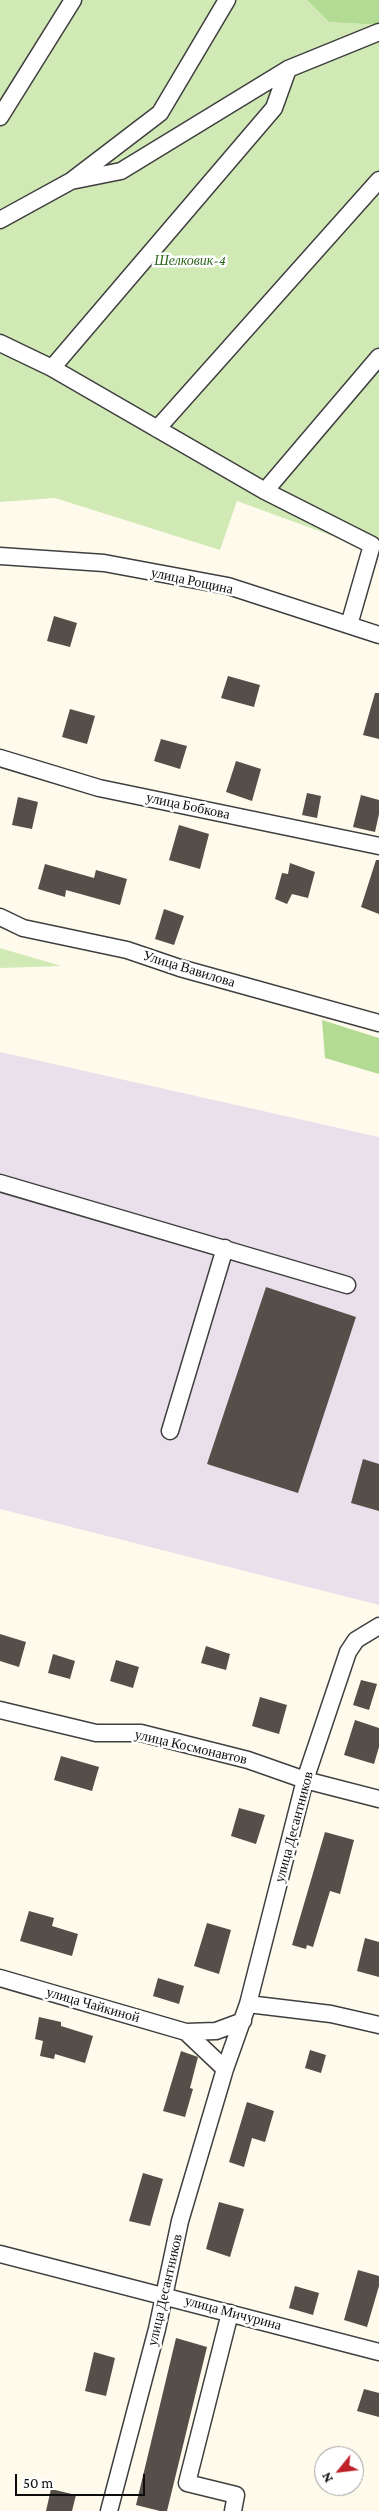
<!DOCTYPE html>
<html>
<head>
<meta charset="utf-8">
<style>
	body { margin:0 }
	#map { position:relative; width:379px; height:2511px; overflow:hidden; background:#fffbec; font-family:"Crimson Pro",serif }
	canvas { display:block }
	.north { position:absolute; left:314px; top:2446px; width:50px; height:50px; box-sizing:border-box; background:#fff; border:1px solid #9e9e9e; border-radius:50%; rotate:241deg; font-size:14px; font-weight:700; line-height:20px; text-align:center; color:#0c0c0c }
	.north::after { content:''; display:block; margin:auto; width:18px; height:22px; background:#c02129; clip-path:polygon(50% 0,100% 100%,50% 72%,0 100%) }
	.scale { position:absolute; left:15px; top:2474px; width:130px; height:22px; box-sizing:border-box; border:2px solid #0c0c0c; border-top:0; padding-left:6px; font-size:15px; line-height:18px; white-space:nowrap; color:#0c0c0c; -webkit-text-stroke:4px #fff; paint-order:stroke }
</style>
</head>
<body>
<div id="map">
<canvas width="379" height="2511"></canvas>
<div class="north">N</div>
<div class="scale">50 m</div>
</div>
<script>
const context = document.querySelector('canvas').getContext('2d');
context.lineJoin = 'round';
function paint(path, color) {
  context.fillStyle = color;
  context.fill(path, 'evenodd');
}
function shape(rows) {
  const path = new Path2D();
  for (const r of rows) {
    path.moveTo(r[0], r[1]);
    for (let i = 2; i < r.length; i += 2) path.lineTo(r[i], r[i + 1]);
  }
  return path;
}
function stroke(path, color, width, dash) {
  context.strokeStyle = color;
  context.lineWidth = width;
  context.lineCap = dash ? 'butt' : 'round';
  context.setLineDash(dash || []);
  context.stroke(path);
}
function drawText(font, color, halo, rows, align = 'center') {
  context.font = font + ' "Crimson Pro",serif';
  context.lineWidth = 5;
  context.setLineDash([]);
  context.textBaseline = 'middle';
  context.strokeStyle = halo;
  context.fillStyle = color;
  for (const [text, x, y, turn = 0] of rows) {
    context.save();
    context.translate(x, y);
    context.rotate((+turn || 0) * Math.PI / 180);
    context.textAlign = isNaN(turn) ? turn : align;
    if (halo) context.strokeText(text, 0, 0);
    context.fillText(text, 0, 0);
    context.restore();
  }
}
const industrial = shape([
	[0,1052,379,1137,379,1605,0,1509]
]);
const green = shape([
	[0,0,307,0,329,22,379,25,379,553,237,501,220,550,55,498,0,502],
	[0,948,61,966,0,968]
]);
const forest = shape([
	[307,0,379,0,379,25,329,22],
	[322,1020,379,1038,379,1074,325,1058]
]);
const building = shape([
	[54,616,77,623,70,647,47,641],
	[228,676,260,685,254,707,221,698],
	[375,693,379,693,379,739,363,735],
	[70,709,95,716,87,744,62,737],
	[161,739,187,746,180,769,154,761],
	[236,761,261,769,252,801,226,792],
	[307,793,321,796,317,818,302,815],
	[361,795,379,800,379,814,375,832,353,827],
	[18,797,38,802,32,829,12,825],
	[179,825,209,834,200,869,169,860],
	[376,860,379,860,379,914,361,907],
	[290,863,315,872,308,898,292,894,287,904,275,899,282,873,288,874],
	[45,864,94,878,96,870,127,879,120,905,66,890,65,897,38,889],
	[164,909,184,916,174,945,155,939],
	[266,1287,356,1317,298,1493,207,1464],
	[363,1459,379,1464,379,1511,351,1503],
	[0,1634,26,1642,19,1667,0,1661],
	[206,1646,230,1654,226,1670,201,1663],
	[53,1654,75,1661,70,1679,48,1673],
	[116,1660,139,1667,133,1688,110,1681],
	[361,1680,377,1684,369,1710,353,1705],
	[260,1697,287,1705,279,1734,252,1726],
	[355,1720,379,1728,379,1747,374,1764,344,1755],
	[61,1756,99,1767,92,1791,54,1780],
	[239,1808,265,1815,256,1844,231,1836],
	[325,1832,354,1840,340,1894,330,1891,313,1947,307,1945,306,1949,292,1945],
	[29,1911,54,1918,52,1926,78,1934,72,1956,20,1941],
	[207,1923,231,1930,219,1974,194,1966],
	[365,1938,379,1942,379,1977,357,1971],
	[158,1978,184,1986,179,2004,153,1996],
	[39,2017,61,2022,61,2026,93,2036,85,2063,55,2054,54,2059,40,2056,43,2041,35,2039],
	[310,2050,326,2055,321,2073,305,2068],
	[181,2051,198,2057,190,2088,193,2089,185,2117,163,2111],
	[247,2102,274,2111,265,2142,252,2138,244,2167,229,2162],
	[143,2173,163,2179,150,2226,129,2221],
	[219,2202,244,2209,230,2257,206,2249],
	[358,2270,379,2276,379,2286,367,2327,344,2320],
	[295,2286,319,2293,313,2315,289,2308],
	[176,2338,207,2347,167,2511,160,2511,136,2505],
	[94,2352,115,2358,106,2396,85,2391],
	[364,2389,379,2393,379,2417,357,2411],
	[51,2489,76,2495,72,2511,46,2511]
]);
const minor = shape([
	[0,117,73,0],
	[71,181,121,171,288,69,379,32],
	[0,220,71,181,160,113,227,0],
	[0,343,52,368,265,491,372,545,349,625],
	[52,368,274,108,288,69],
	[157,429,379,180],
	[265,491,379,357],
	[0,556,104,563,228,586,379,635],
	[0,758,99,788,379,846],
	[0,917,23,928,127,950,180,968,379,1023],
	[0,1183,347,1285],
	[170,1431,225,1248],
	[0,1710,96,1733,141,1733,248,1760,305,1780,379,1799],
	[0,1978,186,2032,225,2069],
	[248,2004,331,2014,379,2025],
	[186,2032,216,2031,243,2021],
	[0,2254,379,2352],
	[230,2313,187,2483,236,2495,233,2511],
	[109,2511,157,2329,180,2221,225,2069,248,2004,305,1780,348,1652,356,1640,379,1626]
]);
const parkNames = [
	["Шелковик-4",190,261]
];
const streetNames = [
	["улица Рощина",192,581,12],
	["улица Бобкова",188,806,12],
	["Улица Вавилова",189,969,17],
	["улица Космонавтов",191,1747,13],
	["улица Десантников",294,1827,-75],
	["улица Чайкиной",93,2005,16],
	["улица Десантников",165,2290,-77],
	["улица Мичурина",233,2313,15]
];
paint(industrial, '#eae0ec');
paint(green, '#d1eab5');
paint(forest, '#b4db94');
paint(building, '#554e49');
stroke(minor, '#3f3f3f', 19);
stroke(minor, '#fff', 16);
drawText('italic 14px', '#2b661b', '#fff', parkNames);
drawText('14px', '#0c0c0c', '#fff', streetNames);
</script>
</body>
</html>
